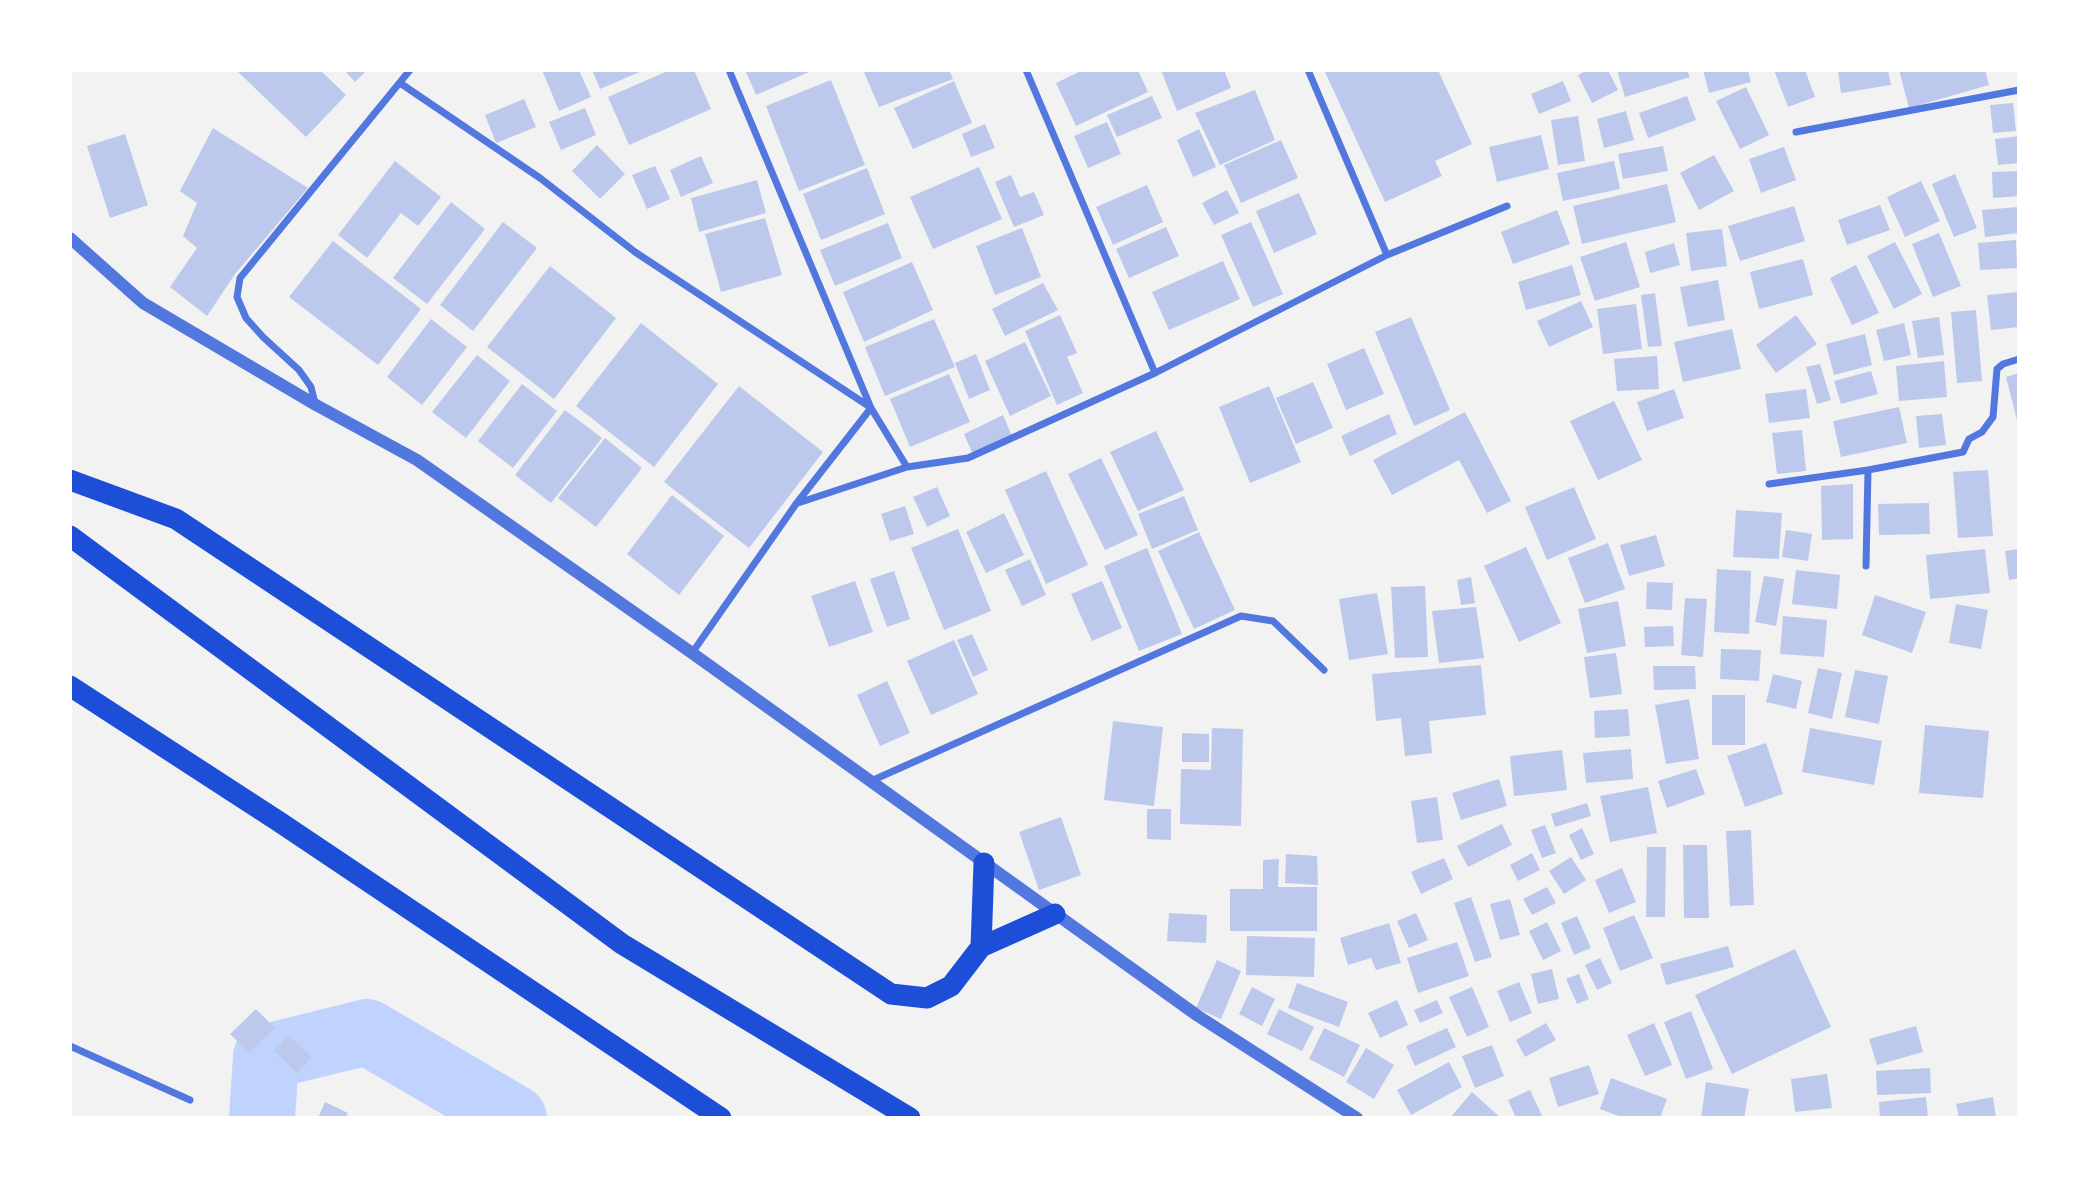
<!DOCTYPE html>
<html>
<head>
<meta charset="utf-8">
<style>
	body { margin:0 }
	#map { position:relative; width:2089px; height:1188px; overflow:hidden; background:#f2f2f2; font-family:"PT Sans",sans-serif }
	canvas { display:block }
	.frame { position:absolute; inset:0; border:72px solid #fff; pointer-events:none }
</style>
</head>
<body>
<div id="map">
<canvas width="2089" height="1188"></canvas>
<div class="frame"></div>
</div>
<script>
const context = document.querySelector('canvas').getContext('2d');
context.lineJoin = 'round';
function shape(rows) {
  const path = new Path2D();
  for (const r of rows) {
    path.moveTo(r[0], r[1]);
    for (let i = 2; i < r.length; i += 2) path.lineTo(r[i], r[i + 1]);
  }
  return path;
}
function stroke(path, color, width, dash) {
  context.strokeStyle = color;
  context.lineWidth = width;
  context.lineCap = dash ? 'butt' : 'round';
  context.setLineDash(dash || []);
  context.stroke(path);
}
function paint(path, color) {
  context.fillStyle = color;
  context.fill(path, 'evenodd');
}
const river = shape([
	[262,1118,266,1057,367,1032,514,1118]
]);
const building = shape([
	[236,70,320,70,346,95,306,137],
	[344,70,367,70,355,82],
	[542,70,579,70,591,97,559,111],
	[592,70,644,70,600,89],
	[670,70,694,70,711,109,629,145,608,97],
	[745,70,814,70,756,95],
	[863,70,949,70,953,79,879,107],
	[1083,70,1138,70,1148,92,1076,126,1056,83],
	[1161,70,1224,70,1231,88,1177,111],
	[1328,70,1438,70,1472,144,1435,161,1442,176,1385,202,1325,72],
	[1588,70,1608,70,1618,90,1592,103,1578,75],
	[1617,70,1687,70,1690,77,1625,97],
	[1703,70,1748,70,1751,82,1709,93],
	[1774,70,1805,70,1815,97,1788,107],
	[1838,70,1888,70,1891,85,1841,93],
	[1899,70,1985,70,1989,85,1909,108],
	[831,80,865,165,799,191,766,106],
	[954,81,972,123,913,149,894,108],
	[1563,81,1571,101,1539,114,1531,94],
	[1746,87,1769,135,1740,149,1716,101],
	[1255,90,1275,140,1220,165,1195,113],
	[1152,96,1162,118,1117,137,1107,115],
	[1687,96,1696,120,1648,138,1639,113],
	[524,99,536,127,496,143,485,115],
	[2013,103,2016,131,1993,133,1990,105],
	[585,108,596,135,561,150,549,122],
	[1626,111,1634,140,1604,148,1597,119],
	[1578,116,1585,161,1558,165,1551,120],
	[1107,122,1121,154,1088,168,1074,136],
	[985,124,995,148,971,157,962,134],
	[213,128,308,188,235,274,207,316,170,287,197,248,183,236,197,203,180,191],
	[1199,129,1216,167,1193,177,1177,140],
	[125,134,148,205,110,218,87,146],
	[1541,135,1549,169,1497,182,1489,147],
	[2019,136,2019,163,1998,165,1995,139],
	[1281,140,1298,178,1241,203,1224,165],
	[597,145,625,174,600,199,572,171],
	[1663,146,1668,171,1623,179,1618,154],
	[1784,147,1796,180,1761,193,1749,159],
	[1714,155,1734,191,1699,210,1680,173],
	[701,156,713,183,681,197,670,170],
	[395,161,441,197,418,226,401,213,367,258,338,235],
	[1614,161,1620,189,1563,201,1557,173],
	[655,166,670,199,647,209,632,175],
	[979,167,1002,219,933,249,910,197],
	[867,168,885,214,821,240,803,194],
	[2019,171,2019,196,1993,198,1992,172],
	[1955,174,1977,228,1954,237,1932,184],
	[1011,175,1020,197,1034,192,1044,215,1014,227,995,182],
	[757,180,766,213,699,232,691,198],
	[1921,181,1940,221,1905,237,1887,197],
	[1667,184,1676,222,1582,244,1573,206],
	[1147,185,1163,222,1113,245,1096,207],
	[1227,190,1239,213,1214,225,1202,203],
	[1299,193,1317,234,1274,253,1256,211],
	[451,202,485,229,427,304,393,278],
	[1880,205,1890,230,1847,245,1838,220],
	[1794,206,1805,241,1740,261,1728,226],
	[2018,207,2019,233,1985,237,1982,210],
	[1557,210,1570,244,1513,264,1501,232],
	[765,218,782,275,721,292,705,234],
	[503,222,537,248,473,331,440,305],
	[1251,222,1283,294,1253,307,1221,235],
	[888,223,902,258,835,286,820,250],
	[1166,227,1179,256,1129,278,1116,249],
	[1022,228,1041,277,995,295,976,246],
	[1722,229,1727,266,1691,271,1686,233],
	[1939,233,1961,286,1933,297,1912,244],
	[2016,240,2017,268,1980,270,1978,243],
	[333,241,421,309,378,365,289,297],
	[1626,242,1640,287,1595,301,1580,257],
	[1895,242,1922,294,1894,309,1867,256],
	[1674,243,1680,265,1650,273,1645,252],
	[1803,259,1813,295,1759,309,1750,272],
	[1223,261,1240,299,1169,330,1152,292],
	[912,262,933,310,864,342,843,292],
	[1572,265,1581,295,1526,310,1518,282],
	[1856,265,1879,313,1852,325,1830,278],
	[550,266,616,318,554,399,487,347],
	[1718,280,1725,320,1688,327,1680,287],
	[1043,283,1058,310,1005,336,992,309],
	[2019,292,2019,327,1991,330,1987,295],
	[1655,293,1662,346,1648,347,1641,295],
	[1581,301,1593,327,1549,347,1537,321],
	[1636,304,1642,349,1603,354,1597,309],
	[1976,310,1982,381,1957,383,1951,312],
	[1060,315,1077,353,1067,357,1083,393,1057,405,1025,331],
	[1796,315,1817,344,1776,373,1756,345],
	[1411,317,1450,410,1414,426,1375,332],
	[1939,317,1944,355,1918,358,1912,321],
	[431,319,467,347,422,405,387,377],
	[934,319,955,367,885,396,865,347],
	[641,323,718,384,654,467,576,406],
	[1904,323,1911,355,1884,361,1876,330],
	[1732,329,1741,369,1683,382,1674,342],
	[1865,334,1872,365,1834,375,1826,344],
	[1025,342,1051,396,1010,416,985,361],
	[1364,348,1384,394,1346,410,1327,364],
	[976,354,990,390,969,399,955,363],
	[477,355,510,381,466,438,432,412],
	[1657,356,1659,389,1617,391,1614,359],
	[1944,361,1947,397,1899,401,1896,366],
	[1820,364,1831,400,1817,404,1806,367],
	[1871,371,1878,394,1841,404,1834,381],
	[2019,373,2019,423,2018,424,2006,377],
	[949,374,970,422,910,447,890,399],
	[1313,382,1333,428,1296,444,1276,398],
	[522,384,557,411,513,468,478,441],
	[739,386,823,452,749,548,664,482],
	[1269,386,1301,462,1250,483,1219,407],
	[1674,389,1684,418,1647,431,1637,402],
	[1806,389,1810,418,1769,423,1765,394],
	[1614,401,1642,460,1598,480,1570,421],
	[1899,407,1907,443,1841,457,1833,421],
	[565,410,602,438,551,503,515,475],
	[1465,412,1511,501,1487,513,1459,460,1392,495,1373,460],
	[1389,414,1397,434,1350,456,1341,436],
	[1942,414,1946,445,1919,448,1916,416],
	[1003,415,1012,436,973,455,964,434],
	[1802,430,1806,471,1777,474,1772,433],
	[1156,431,1184,490,1138,511,1110,452],
	[605,438,642,468,596,527,558,498],
	[1101,458,1138,535,1105,550,1068,474],
	[1988,470,1993,536,1958,538,1953,472],
	[1046,471,1088,565,1046,584,1005,490],
	[1853,484,1853,539,1822,540,1821,486],
	[937,487,950,516,927,527,913,497],
	[1574,487,1596,539,1547,560,1525,507],
	[672,495,724,536,679,595,627,554],
	[1184,496,1198,530,1152,549,1138,514],
	[1929,503,1930,534,1879,535,1878,504],
	[905,506,914,534,890,541,881,514],
	[1736,510,1782,513,1779,559,1733,557],
	[1004,513,1024,555,986,573,966,532],
	[958,529,991,611,944,630,911,548],
	[1786,530,1812,534,1808,561,1782,557],
	[1199,532,1235,610,1194,629,1158,551],
	[1656,535,1665,566,1629,576,1620,545],
	[1608,543,1625,589,1585,603,1568,558],
	[1526,547,1561,623,1519,642,1484,566],
	[1147,548,1182,634,1139,651,1104,566],
	[1985,549,1990,593,1930,599,1926,555],
	[2019,549,2019,578,2009,580,2005,551],
	[1030,559,1046,595,1022,606,1005,570],
	[1717,569,1751,571,1749,634,1714,632],
	[1796,570,1840,575,1837,609,1792,604],
	[894,571,910,619,887,627,870,579],
	[1764,576,1784,579,1776,626,1755,622],
	[1471,577,1475,603,1461,605,1457,580],
	[855,581,873,632,829,647,811,596],
	[1102,581,1122,628,1092,641,1071,594],
	[1647,582,1673,583,1672,610,1646,609],
	[1425,586,1428,657,1395,658,1391,587],
	[1377,593,1388,654,1349,660,1339,599],
	[1875,595,1926,612,1912,653,1862,635],
	[1685,598,1707,599,1703,657,1681,655],
	[1618,601,1626,646,1587,653,1578,609],
	[1956,604,1988,610,1981,649,1949,643],
	[1476,607,1484,658,1439,663,1432,611],
	[1783,616,1827,620,1824,657,1780,654],
	[1673,626,1674,646,1645,647,1644,627],
	[972,634,988,670,973,677,957,640],
	[954,640,978,694,931,715,907,661],
	[1721,649,1761,650,1759,681,1720,679],
	[1616,653,1622,694,1590,698,1584,657],
	[1481,665,1486,715,1429,721,1432,753,1405,756,1401,718,1376,721,1372,674],
	[1653,666,1695,666,1696,689,1654,690],
	[1818,668,1842,673,1832,719,1808,713],
	[1855,670,1888,676,1879,724,1845,717],
	[1773,674,1802,681,1796,709,1766,702],
	[887,681,910,733,880,746,857,695],
	[1712,695,1745,695,1745,745,1712,745],
	[1689,699,1699,759,1666,764,1655,705],
	[1628,709,1630,736,1595,738,1594,711],
	[1113,721,1163,727,1154,806,1104,800],
	[1925,725,1989,731,1983,798,1919,793],
	[1212,728,1243,729,1241,826,1180,824,1181,769,1211,770],
	[1810,728,1882,741,1874,785,1802,772],
	[1182,733,1209,734,1209,762,1182,762],
	[1766,743,1783,794,1745,807,1727,756],
	[1631,749,1633,779,1586,783,1583,753],
	[1562,750,1567,790,1514,796,1510,756],
	[1696,769,1705,794,1667,808,1658,781],
	[1499,779,1507,806,1461,820,1452,793],
	[1648,787,1657,833,1610,842,1600,796],
	[1437,797,1443,840,1417,843,1411,801],
	[1587,803,1591,816,1555,827,1551,814],
	[1147,809,1171,809,1171,840,1147,839],
	[1061,817,1081,875,1039,890,1019,832],
	[1502,824,1512,845,1468,867,1457,846],
	[1545,825,1556,853,1542,858,1531,830],
	[1582,828,1594,854,1581,860,1569,835],
	[1751,830,1754,905,1730,906,1726,831],
	[1683,845,1707,845,1709,918,1684,918],
	[1647,847,1666,847,1665,917,1646,917],
	[1532,853,1540,870,1518,881,1510,865],
	[1286,854,1317,856,1318,885,1285,883],
	[1571,857,1586,880,1564,894,1549,871],
	[1444,858,1453,879,1421,894,1411,872],
	[1279,859,1278,887,1317,887,1317,931,1230,931,1230,889,1263,889,1263,860],
	[1622,868,1636,902,1609,913,1595,880],
	[1547,887,1556,903,1532,915,1523,899],
	[1471,897,1492,957,1475,962,1454,903],
	[1510,899,1520,935,1500,940,1490,904],
	[1169,913,1207,915,1206,943,1167,941],
	[1416,913,1428,940,1409,948,1397,921],
	[1634,915,1653,958,1620,971,1603,928],
	[1577,916,1591,948,1574,955,1561,923],
	[1547,922,1561,951,1543,960,1529,931],
	[1389,923,1401,963,1376,970,1371,958,1348,965,1340,938],
	[1247,936,1315,938,1314,977,1246,975],
	[1457,942,1469,976,1418,993,1407,958],
	[1728,946,1734,967,1666,985,1660,964],
	[1795,949,1831,1027,1732,1074,1695,995],
	[1600,958,1612,983,1597,990,1585,965],
	[1217,960,1241,971,1221,1019,1196,1008],
	[1552,969,1559,999,1538,1004,1531,974],
	[1579,974,1589,999,1577,1004,1566,979],
	[1519,982,1532,1013,1510,1022,1497,991],
	[1297,983,1348,1002,1339,1027,1288,1008],
	[1252,987,1275,999,1262,1026,1239,1014],
	[1472,987,1489,1027,1467,1037,1449,997],
	[1397,1000,1408,1025,1380,1038,1368,1013],
	[1437,1000,1443,1013,1420,1023,1414,1010],
	[256,1009,275,1028,249,1053,230,1034],
	[1279,1009,1314,1027,1302,1051,1267,1034],
	[1691,1011,1713,1069,1686,1079,1664,1022],
	[1546,1023,1556,1040,1525,1057,1516,1040],
	[1654,1023,1672,1065,1645,1076,1627,1035],
	[1916,1026,1923,1052,1877,1065,1869,1039],
	[1324,1028,1360,1045,1344,1077,1309,1059],
	[1447,1028,1456,1047,1415,1066,1406,1046],
	[288,1035,312,1057,297,1073,274,1051],
	[1492,1045,1504,1076,1475,1088,1462,1056],
	[1366,1048,1394,1065,1374,1099,1346,1082],
	[1449,1062,1462,1087,1411,1115,1397,1090],
	[1589,1065,1599,1094,1558,1107,1549,1078],
	[1930,1068,1931,1093,1877,1095,1876,1071],
	[1827,1074,1832,1108,1795,1112,1791,1079],
	[1611,1078,1667,1099,1660,1118,1624,1118,1600,1109],
	[1706,1082,1749,1089,1744,1118,1701,1118],
	[1530,1090,1543,1118,1516,1118,1508,1100],
	[1472,1092,1501,1118,1450,1118],
	[1926,1097,1928,1118,1880,1118,1879,1102],
	[1993,1097,1996,1118,1959,1118,1956,1104],
	[325,1102,348,1113,345,1118,318,1118]
]);
const minor = shape([
	[729,70,871,408,907,467,968,458,1155,373,1387,255,1507,206],
	[1026,70,1155,373],
	[1308,70,1387,255],
	[400,83,540,178,635,252,870,407],
	[1796,132,2019,90],
	[315,403,311,387,299,370,263,337,246,318,237,297,240,278,410,70],
	[1769,484,1868,470,1963,452,1969,439,1982,432,1993,417,1997,369,2003,364,2019,359],
	[798,503,907,467],
	[1866,566,1868,470],
	[692,653,796,504,871,408],
	[871,781,1241,616,1273,621,1324,670],
	[70,1046,190,1100]
]);
const tertiary = shape([
	[70,238,143,303,316,405,417,460,692,653,1198,1016,1357,1118]
]);
const motorway = shape([
	[70,480,176,519,891,994,927,998,951,986,981,947,984,863],
	[70,536,622,944,910,1118],
	[70,686,278,821,721,1118],
	[981,947,1055,914]
]);
stroke(river, '#bfd3fe', 66);
paint(building, '#bdc9ec');
stroke(minor, '#5277de', 7);
stroke(tertiary, '#5277de', 12);
stroke(motorway, '#1d4ed8', 21);
</script>
</body>
</html>
